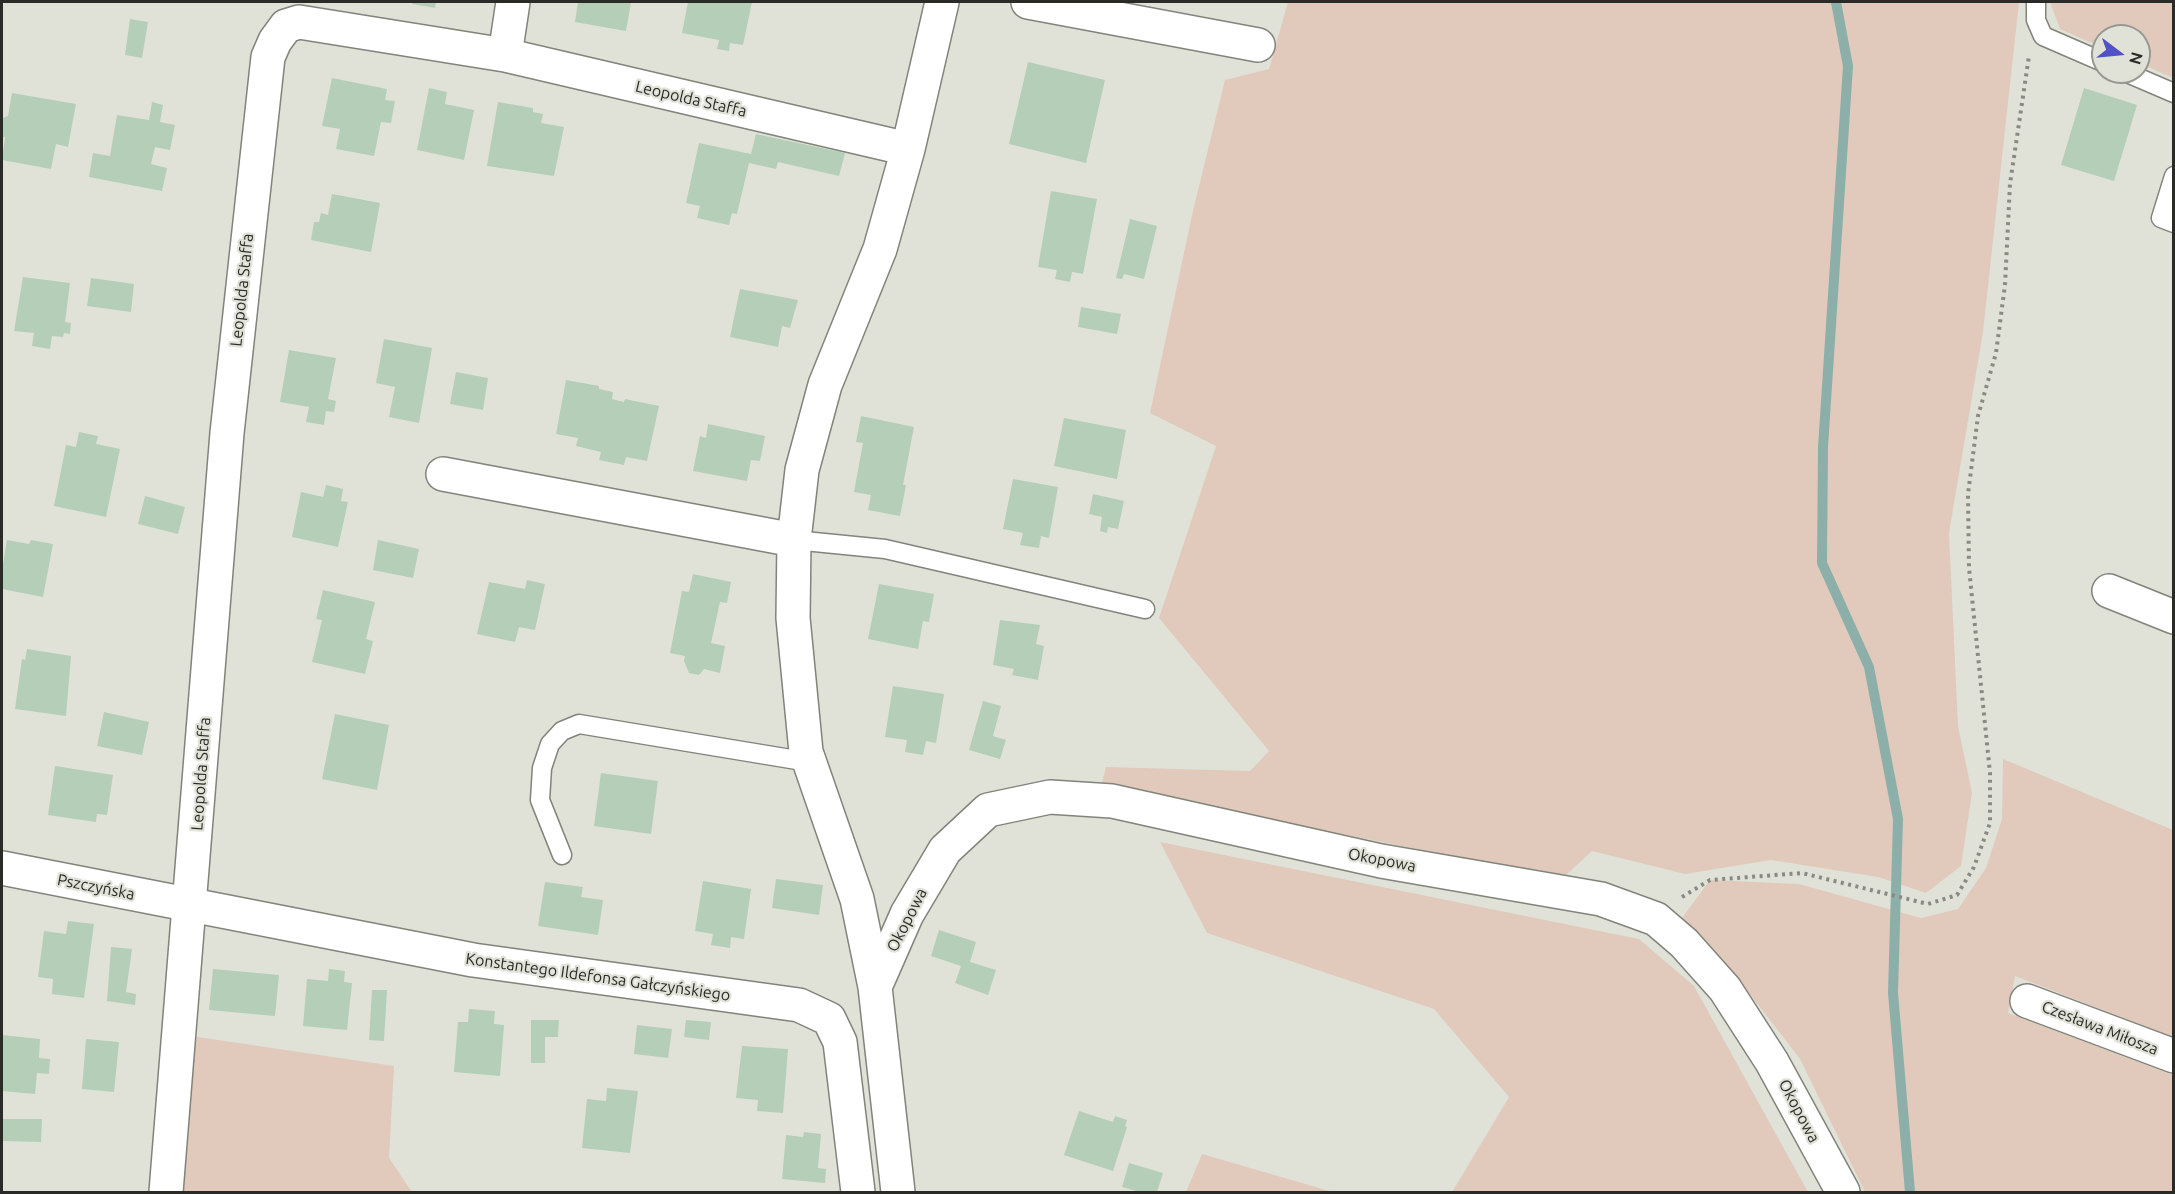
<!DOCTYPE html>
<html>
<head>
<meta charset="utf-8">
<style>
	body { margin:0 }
	#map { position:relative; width:2175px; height:1194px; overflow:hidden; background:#e0e2d8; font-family:Ubuntu,sans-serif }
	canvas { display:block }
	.frame { position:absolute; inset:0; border:3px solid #2a2b27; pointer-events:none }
	.north { position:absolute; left:2091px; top:24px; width:60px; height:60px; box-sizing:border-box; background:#e0e2d8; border:2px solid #979991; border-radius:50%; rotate:106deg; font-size:16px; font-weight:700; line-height:24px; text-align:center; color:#2a2b27 }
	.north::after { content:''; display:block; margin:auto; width:21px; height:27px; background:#5251c8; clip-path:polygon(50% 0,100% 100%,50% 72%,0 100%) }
</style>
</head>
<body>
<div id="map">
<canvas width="2175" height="1194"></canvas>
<div class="frame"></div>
<div class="north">N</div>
</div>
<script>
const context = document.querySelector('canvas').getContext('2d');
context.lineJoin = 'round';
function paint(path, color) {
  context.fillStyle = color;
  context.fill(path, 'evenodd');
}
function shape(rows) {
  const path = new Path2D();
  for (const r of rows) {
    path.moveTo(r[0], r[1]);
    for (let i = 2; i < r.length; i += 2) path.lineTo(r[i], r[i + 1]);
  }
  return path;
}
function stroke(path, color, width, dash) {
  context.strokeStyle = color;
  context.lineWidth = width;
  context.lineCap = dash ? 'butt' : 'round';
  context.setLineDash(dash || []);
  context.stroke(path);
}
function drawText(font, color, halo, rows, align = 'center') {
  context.font = font + ' Ubuntu,sans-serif';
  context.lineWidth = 4.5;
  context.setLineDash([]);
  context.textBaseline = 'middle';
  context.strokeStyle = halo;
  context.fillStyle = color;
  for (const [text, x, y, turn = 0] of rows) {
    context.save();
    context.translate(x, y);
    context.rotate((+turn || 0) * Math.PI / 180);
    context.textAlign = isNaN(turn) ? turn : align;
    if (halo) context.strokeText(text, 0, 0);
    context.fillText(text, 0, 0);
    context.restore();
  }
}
const green = shape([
	[1288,2,2019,2,1983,332,1949,533,1958,726,1972,793,1961,866,1926,893,1878,877,1771,860,1685,874,1592,851,1563,878,1101,786,1106,767,1250,771,1269,751,1159,618,1216,446,1150,413,1192,215,1225,80,1269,69],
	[2050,2,2173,2,2173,78,2139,63,2139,36,2103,36,2103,48,2060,29],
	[2003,759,2173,830,2173,1037,2015,976,2008,1013,2173,1075,2173,1192,1865,1192,1800,1059,1742,984,1682,918,1710,880,1799,884,1921,918,1958,909,1986,868,2002,819],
	[1160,842,1639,939,1694,986,1808,1192,1452,1192,1509,1097,1434,1009,1207,933],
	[191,1036,394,1066,389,1158,412,1192,176,1192],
	[1202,1154,1333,1192,1186,1192]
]);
const stream = shape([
	[1836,2,1848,66,1823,447,1822,563,1869,667,1898,819,1893,993,1910,1192]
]);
const building = shape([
	[413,2,436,2,435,8,412,4],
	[578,2,631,2,626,31,575,22],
	[688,2,752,2,743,45,730,43,729,51,717,49,719,40,682,33],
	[130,19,148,22,142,58,125,55],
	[1028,62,1105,80,1086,163,1009,144],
	[332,78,387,89,385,100,395,101,391,123,381,122,374,156,336,149,340,129,322,126],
	[429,88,447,92,445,104,474,110,464,160,417,150],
	[2084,88,2137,105,2114,181,2061,165],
	[12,93,76,104,68,147,56,144,51,169,2,160,5,137,2,137,2,118,8,116],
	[152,102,163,105,160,122,175,125,170,150,155,147,151,164,167,168,162,191,89,177,93,153,110,156,117,115,149,120],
	[498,102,533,108,533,112,543,114,541,123,564,127,554,176,487,166],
	[756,134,845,153,839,176,778,162,776,169,749,163,737,214,732,213,729,225,697,218,700,206,686,203,699,143,751,154],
	[1051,191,1097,199,1083,274,1072,272,1070,282,1055,279,1057,270,1038,267],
	[332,194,380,203,371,252,311,240,314,222,319,222,321,213,328,215],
	[1130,219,1157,226,1144,279,1124,274,1122,279,1116,278],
	[23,277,70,283,65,322,71,323,70,334,64,333,63,337,52,336,50,349,32,346,34,333,14,331],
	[91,278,134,284,131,312,87,306],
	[740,289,798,300,790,328,782,326,778,347,730,337],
	[1081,307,1121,314,1117,334,1078,327],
	[384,339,432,348,419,423,389,417,395,387,376,383],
	[289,350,336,358,328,399,336,401,334,412,326,411,324,425,306,422,309,407,280,402],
	[456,372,488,378,483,410,450,404],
	[566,380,599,386,599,389,613,392,612,399,624,402,625,399,659,406,647,461,626,457,624,465,599,460,601,452,576,446,578,438,556,434],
	[861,416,914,427,903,485,906,485,900,516,868,510,871,495,854,492,863,443,856,442],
	[1064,418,1126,430,1117,479,1054,466],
	[708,424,765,436,760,461,751,460,747,481,693,471,700,436,706,438],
	[79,432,98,436,96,444,120,449,106,517,54,506,66,445,76,447],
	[1013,479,1058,487,1049,538,1041,536,1039,548,1020,545,1023,533,1003,529],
	[326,485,343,489,341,501,348,502,338,547,292,537,301,492,323,497],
	[1093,494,1124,501,1118,529,1108,527,1107,533,1100,531,1102,517,1089,514],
	[145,496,185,507,178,534,138,524],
	[7,540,29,544,31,540,53,544,43,597,2,589,2,570],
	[378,540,419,549,413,578,373,570],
	[693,574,731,582,727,603,720,602,711,643,725,646,720,673,704,669,699,675,689,673,684,661,685,656,670,653,682,591,689,592],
	[527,580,545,584,535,630,519,627,515,642,477,634,489,582,525,589],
	[879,584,934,594,929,622,923,621,918,649,868,639],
	[323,590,375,602,366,639,373,641,365,674,312,662,322,620,316,619],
	[1000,620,1040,625,1036,644,1044,646,1038,680,1012,675,1014,669,993,665],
	[27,649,71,656,66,716,15,709,22,659,25,660],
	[893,686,944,694,936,743,926,741,923,755,905,752,907,740,885,737],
	[983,701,1001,706,993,736,1006,740,1000,759,969,750],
	[104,712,149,722,142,755,97,746],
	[335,714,389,725,377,790,322,779],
	[55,766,113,775,107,815,97,814,96,822,48,815],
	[601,773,658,781,651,834,594,826],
	[776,879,823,885,819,915,772,908],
	[703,881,751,889,744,939,731,937,730,948,711,945,713,934,695,931],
	[545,882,583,887,581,897,603,900,598,935,538,926],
	[68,921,94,924,84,998,52,994,53,979,38,977,44,931,66,934],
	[939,930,976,942,970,962,996,970,988,995,955,983,961,966,931,956],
	[111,947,132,949,126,992,136,994,135,1005,107,1001],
	[213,969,279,975,275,1016,209,1010],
	[329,969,345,971,344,982,352,983,347,1030,303,1026,307,979,328,981],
	[372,990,387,990,384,1041,369,1040],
	[469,1009,495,1011,494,1024,504,1025,500,1076,454,1072,458,1022,468,1022],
	[531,1020,559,1020,558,1037,545,1037,545,1063,531,1063],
	[686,1020,711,1022,709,1040,684,1037],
	[637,1025,672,1029,668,1058,634,1054],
	[2,1035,40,1039,39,1058,50,1059,49,1074,37,1073,35,1094,2,1091],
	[86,1039,119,1042,114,1092,82,1089],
	[742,1046,788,1049,783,1113,757,1111,758,1100,736,1098],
	[607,1088,638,1091,630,1153,582,1148,587,1099,606,1101],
	[1079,1111,1113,1122,1115,1116,1127,1120,1125,1126,1127,1127,1113,1171,1064,1155],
	[2,1119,42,1119,41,1142,2,1141],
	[804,1132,821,1134,818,1168,826,1169,825,1183,782,1179,786,1135,803,1137],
	[1129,1163,1163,1173,1157,1192,1140,1192,1122,1187]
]);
const path = shape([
	[1682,897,1710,880,1802,873,1928,904,1957,895,1974,867,1990,823,1990,773,1969,568,1968,494,1978,416,1996,353,2005,285,2010,184,2029,56]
]);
const lane = shape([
	[2036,2,2036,20,2043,36,2103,62],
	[2125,72,2174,93],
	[2174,176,2161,218,2174,223],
	[794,540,885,549,1145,609],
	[562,855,540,800,542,768,550,744,562,731,579,724,809,762]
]);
const street = shape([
	[1028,2,1258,45],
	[505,55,513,2],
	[443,474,794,540],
	[2109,591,2174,617],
	[2,868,473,960,799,1005,829,1019,840,1042,858,1192],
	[875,987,907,914,945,850,988,810,1050,797,1112,801,1381,861,1601,899,1656,919,1684,943,1725,989,1772,1062,1843,1192],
	[2027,1001,2174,1056],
	[166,1192,227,433,268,57,275,41,286,26,299,22,505,55,908,149],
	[898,1192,875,987,857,899,806,752,793,618,794,540,802,470,825,385,880,249,908,149,942,2]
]);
const streetNames = [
	["Leopolda Staffa",691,99,13],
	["Leopolda Staffa",242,290,-84],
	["Leopolda Staffa",201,774,-86],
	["Okopowa",1382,860,11],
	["Pszczyńska",96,887,11],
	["Okopowa",907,920,-63],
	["Konstantego Ildefonsa Gałczyńskiego",598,977,8],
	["Czesława Miłosza",2100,1028,21],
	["Okopowa",1799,1111,62]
];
paint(green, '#e1cabc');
stroke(stream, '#8cb0a9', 10);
paint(building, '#b5ceb8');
stroke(lane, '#82847b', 21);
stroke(street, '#82847b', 36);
stroke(path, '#898a83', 4, [3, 4.5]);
stroke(lane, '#fff', 18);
stroke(street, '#fff', 33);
drawText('16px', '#2a2b27', '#e0e2d8', streetNames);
</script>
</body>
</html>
